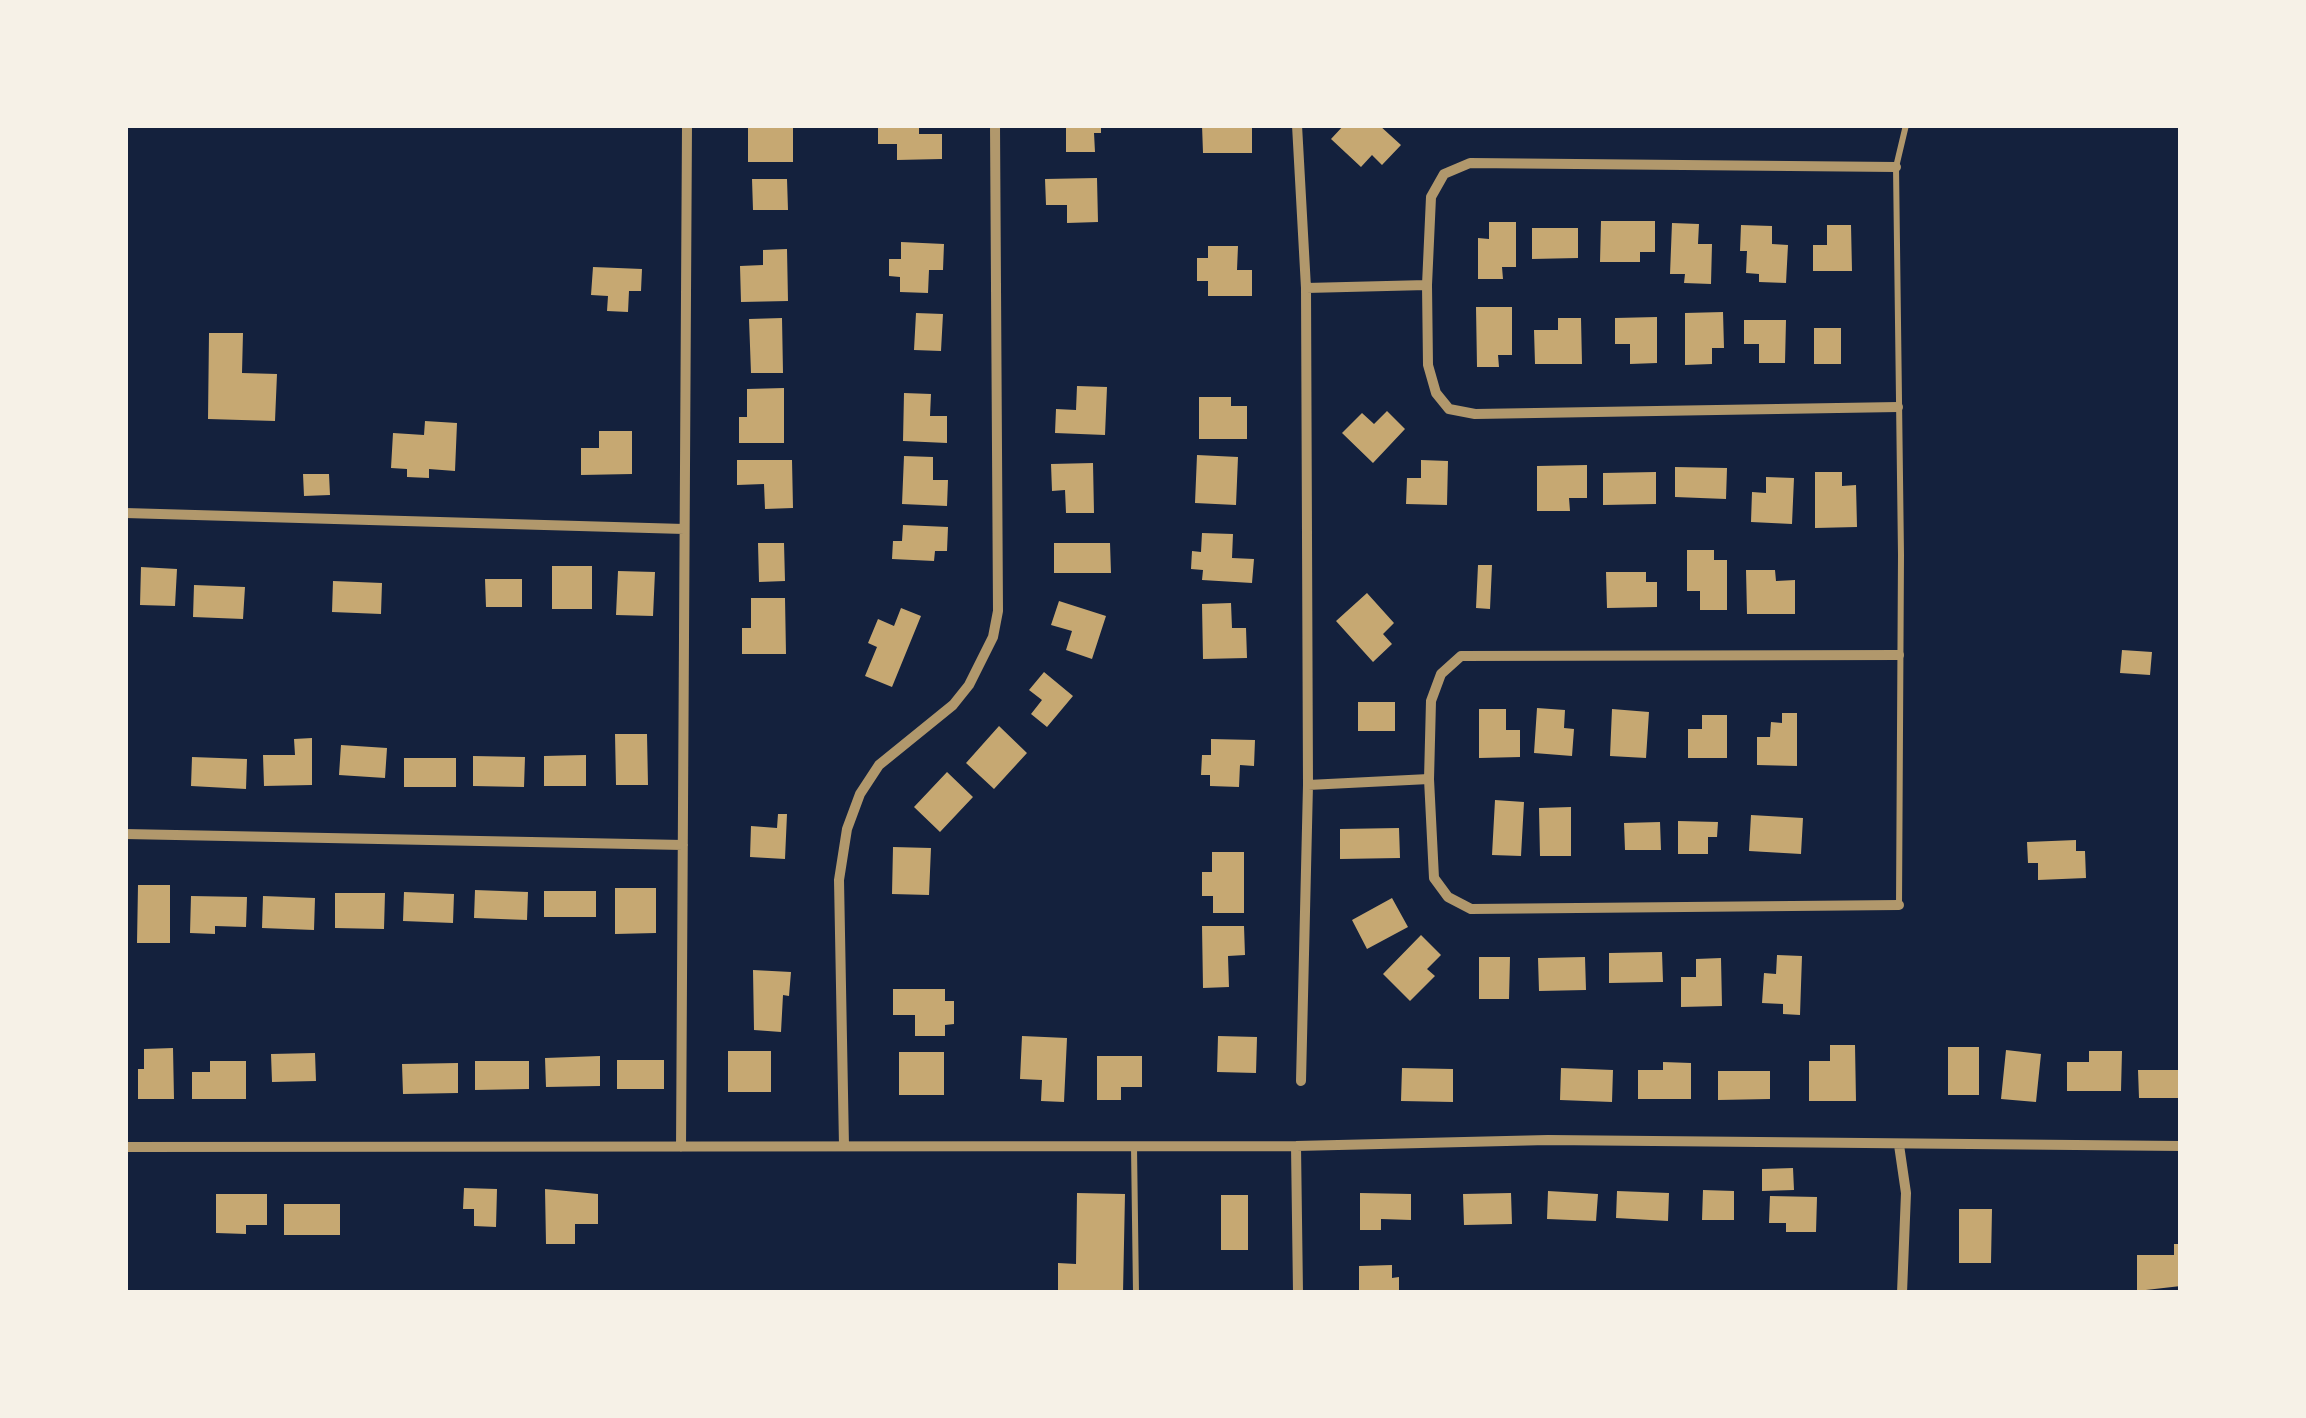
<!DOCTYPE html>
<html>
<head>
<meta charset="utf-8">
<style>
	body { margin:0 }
	#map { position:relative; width:2306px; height:1418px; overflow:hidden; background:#14213d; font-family:Commissioner,sans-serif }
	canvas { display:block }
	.frame { position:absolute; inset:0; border:128px solid #f6f1e7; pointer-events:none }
</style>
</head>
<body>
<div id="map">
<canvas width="2306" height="1418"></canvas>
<div class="frame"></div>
</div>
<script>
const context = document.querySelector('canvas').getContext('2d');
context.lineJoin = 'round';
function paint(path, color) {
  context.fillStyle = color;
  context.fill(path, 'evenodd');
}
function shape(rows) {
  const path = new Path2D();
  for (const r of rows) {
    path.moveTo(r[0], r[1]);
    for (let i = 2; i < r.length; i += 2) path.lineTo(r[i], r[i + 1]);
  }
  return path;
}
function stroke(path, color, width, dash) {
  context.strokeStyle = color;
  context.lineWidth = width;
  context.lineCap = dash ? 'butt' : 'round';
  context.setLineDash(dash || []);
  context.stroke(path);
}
const building = shape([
	[748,125,793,125,793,162,748,162],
	[878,125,919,125,919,134,942,134,942,159,897,160,897,144,878,144],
	[1066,125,1101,125,1101,133,1094,133,1095,152,1066,152],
	[1202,125,1252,125,1252,153,1203,153],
	[1344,125,1379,125,1401,145,1382,165,1372,155,1361,167,1331,139],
	[1097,178,1098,222,1067,223,1067,205,1046,205,1045,179],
	[752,179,787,179,788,210,753,210],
	[1601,221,1655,221,1655,252,1640,252,1640,262,1600,262],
	[1489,222,1516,222,1516,267,1502,267,1503,279,1478,279,1478,238,1489,239],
	[1672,223,1699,224,1698,244,1712,244,1711,284,1684,283,1685,274,1670,274],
	[1741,225,1772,226,1772,244,1788,245,1786,283,1759,282,1759,274,1746,273,1747,251,1740,251],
	[1827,225,1851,225,1852,271,1813,271,1813,245,1827,245],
	[1532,228,1578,228,1578,258,1532,259],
	[901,242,944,244,943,270,929,270,928,293,900,292,900,277,889,276,889,259,901,259],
	[1208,246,1238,246,1237,270,1252,270,1252,296,1208,296,1208,281,1197,281,1197,258,1208,258],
	[787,249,788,301,741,302,740,266,763,265,763,250],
	[593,267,642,269,641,291,629,291,628,312,607,311,608,296,591,295],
	[1476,307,1512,307,1512,355,1498,355,1499,367,1477,367],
	[1723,312,1724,348,1712,348,1712,364,1685,365,1685,313],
	[916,313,943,314,941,351,914,350],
	[1657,317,1657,363,1630,364,1630,344,1615,344,1615,318],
	[782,318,783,373,751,373,749,319],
	[1558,318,1581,318,1582,364,1535,364,1534,330,1558,330],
	[1744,320,1786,320,1785,363,1759,363,1759,344,1744,344],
	[1814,328,1841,328,1841,364,1814,364],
	[209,333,243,333,242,373,277,374,275,421,208,419],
	[1077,386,1107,387,1105,435,1055,433,1056,409,1076,410],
	[784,388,784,443,739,443,739,417,747,417,747,389],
	[904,393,931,394,930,416,947,416,947,443,903,441],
	[1199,397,1231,397,1231,406,1247,406,1247,439,1199,439],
	[1387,411,1405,429,1373,463,1342,433,1362,413,1374,424],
	[425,421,457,423,455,471,429,469,429,478,407,477,407,469,391,468,393,433,424,435],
	[599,431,632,431,632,474,581,475,581,448,599,448],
	[1197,455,1238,457,1236,505,1195,503],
	[904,456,933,457,933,480,948,480,947,506,902,504],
	[737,460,792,460,793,508,765,509,764,484,737,485],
	[1421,460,1448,461,1447,505,1406,504,1407,478,1421,478],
	[1093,463,1094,513,1066,513,1065,490,1052,491,1051,464],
	[1587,465,1587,498,1569,498,1570,511,1537,511,1537,466],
	[1675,467,1727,468,1726,499,1675,497],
	[1656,472,1656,504,1603,505,1603,473],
	[1815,472,1842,472,1842,486,1856,485,1857,527,1815,528],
	[303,474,329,474,330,495,304,496],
	[1766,477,1794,478,1792,524,1751,522,1752,492,1766,493],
	[903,525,948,527,947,551,935,551,934,561,892,559,893,541,902,541],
	[1202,533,1233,534,1232,558,1254,559,1252,583,1202,580,1203,570,1191,569,1192,551,1201,552],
	[758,543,784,543,785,581,759,582],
	[1054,543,1110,543,1111,573,1054,573],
	[1687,550,1714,550,1714,560,1727,560,1727,610,1700,610,1700,591,1687,591],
	[1478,565,1492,565,1490,609,1476,608],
	[552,566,592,566,592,609,552,609],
	[141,567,177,569,175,606,140,605],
	[1746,570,1775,570,1776,581,1795,580,1795,614,1747,614],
	[618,571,655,572,653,616,616,615],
	[1606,572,1646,572,1646,582,1657,582,1657,607,1607,608],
	[485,579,522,579,522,607,486,607],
	[333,581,382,583,381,614,332,612],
	[194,585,245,587,243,619,193,617],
	[1367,593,1394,623,1383,634,1392,644,1373,662,1336,621],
	[751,598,785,598,786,654,742,654,742,628,751,628],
	[1059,601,1106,616,1092,659,1066,650,1072,631,1051,625],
	[1231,603,1232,628,1246,628,1247,658,1203,659,1202,604],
	[901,608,921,616,892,687,865,676,877,647,868,643,878,619,894,626],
	[2122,650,2152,652,2150,675,2120,673],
	[1044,672,1073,696,1047,727,1031,714,1042,700,1029,690],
	[1358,702,1395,702,1395,731,1358,731],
	[1537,708,1565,710,1564,728,1574,729,1572,756,1534,753],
	[1479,709,1506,709,1506,730,1520,730,1520,757,1479,758],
	[1612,709,1649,712,1646,758,1610,756],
	[1782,713,1797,713,1797,766,1757,765,1757,737,1770,737,1771,722,1782,723],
	[1702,715,1727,715,1727,758,1688,758,1688,729,1702,729],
	[999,726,1027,753,994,789,966,763],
	[615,734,647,734,648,785,616,785],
	[312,738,312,785,264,786,263,755,295,755,294,739],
	[1211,739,1255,740,1254,766,1240,765,1239,787,1210,786,1210,775,1201,775,1202,755,1211,755],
	[341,745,387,748,385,778,339,775],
	[586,755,586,786,544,786,544,756],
	[473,756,525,757,524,787,473,786],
	[192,757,247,759,246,789,191,786],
	[404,758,456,758,456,787,404,787],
	[947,772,973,797,940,832,914,807],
	[1495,800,1524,802,1521,856,1492,855],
	[1571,807,1571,856,1540,856,1539,808],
	[778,814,787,814,785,859,750,857,751,826,777,828],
	[1751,815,1803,818,1801,854,1749,851],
	[1678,821,1718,822,1717,837,1708,837,1708,854,1678,854],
	[1660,822,1661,850,1625,850,1624,823],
	[1399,828,1400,858,1340,859,1340,829],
	[2076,840,2076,851,2085,851,2086,878,2038,880,2038,863,2028,863,2027,842],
	[893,847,931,848,929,895,892,894],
	[1212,852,1244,852,1244,913,1213,913,1213,896,1202,896,1202,872,1212,872],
	[138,885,170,885,170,943,137,943],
	[615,888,656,888,656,933,615,934],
	[475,890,528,892,527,920,474,918],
	[544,891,596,891,596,917,544,917],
	[404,892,454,894,453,923,403,921],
	[335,893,385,893,384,929,335,928],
	[191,896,247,897,246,927,215,926,215,934,190,933],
	[263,896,315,898,314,930,262,928],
	[1392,898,1408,927,1367,949,1352,920],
	[1202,926,1244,926,1245,955,1228,956,1229,987,1203,988],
	[1421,935,1441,955,1427,969,1435,976,1410,1001,1383,974],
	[1662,952,1663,982,1609,983,1609,953],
	[1777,955,1802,956,1800,1015,1783,1014,1783,1004,1762,1003,1764,973,1776,974],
	[1479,957,1510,957,1509,999,1479,999],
	[1585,957,1586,990,1539,991,1538,958],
	[1721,958,1722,1006,1681,1007,1681,977,1696,977,1696,959],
	[753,970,791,972,789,996,783,995,781,1032,754,1030],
	[893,989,945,989,945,1001,954,1001,954,1024,945,1025,945,1036,915,1036,915,1015,893,1015],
	[1022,1036,1067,1038,1064,1102,1041,1101,1042,1080,1020,1079],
	[1218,1036,1257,1037,1256,1073,1217,1072],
	[1830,1045,1855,1045,1856,1101,1809,1101,1809,1061,1830,1061],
	[1948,1047,1979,1047,1979,1095,1948,1095],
	[173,1048,174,1099,138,1099,138,1069,144,1069,144,1049],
	[2006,1050,2041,1054,2036,1102,2001,1099],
	[728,1051,771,1051,771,1092,728,1092],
	[2089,1051,2122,1051,2121,1091,2067,1091,2067,1062,2089,1062],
	[899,1052,944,1052,944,1095,899,1095],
	[315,1053,316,1081,272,1082,271,1054],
	[600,1056,600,1086,546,1087,545,1058],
	[1097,1056,1142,1056,1142,1087,1121,1087,1121,1100,1097,1100],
	[617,1060,664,1060,664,1089,617,1089],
	[210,1061,246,1061,246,1099,192,1099,192,1072,210,1072],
	[475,1061,529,1061,529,1089,475,1090],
	[1663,1062,1691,1063,1691,1099,1638,1099,1638,1070,1663,1070],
	[458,1063,458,1093,403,1094,402,1064],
	[1402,1068,1453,1069,1453,1102,1401,1101],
	[1561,1068,1613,1070,1612,1102,1560,1100],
	[2138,1070,2181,1070,2181,1098,2139,1098],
	[1718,1071,1770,1071,1770,1099,1718,1100],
	[1793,1168,1794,1190,1762,1191,1762,1169],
	[464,1188,497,1189,496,1227,474,1226,474,1209,463,1209],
	[545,1189,598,1194,598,1224,575,1224,575,1244,546,1244],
	[1703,1190,1734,1191,1734,1220,1702,1220],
	[1548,1191,1598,1194,1596,1221,1547,1219],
	[1617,1191,1669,1193,1668,1221,1616,1218],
	[1077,1193,1125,1194,1123,1293,1058,1293,1058,1263,1076,1264],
	[1360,1193,1411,1194,1411,1220,1381,1219,1381,1230,1360,1230],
	[1511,1193,1512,1224,1464,1225,1463,1194],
	[216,1194,267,1194,267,1225,246,1225,246,1234,216,1233],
	[1221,1195,1248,1195,1248,1250,1221,1250],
	[1770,1196,1817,1197,1816,1232,1786,1232,1786,1223,1769,1223],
	[284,1204,340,1204,340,1235,284,1235],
	[1959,1209,1992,1209,1991,1263,1959,1263],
	[2174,1244,2181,1244,2181,1286,2137,1291,2137,1255,2174,1255],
	[1392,1265,1392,1278,1399,1277,1399,1293,1359,1293,1359,1266]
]);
const service = shape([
	[1899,905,1901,555,1896,167,1906,125],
	[1134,1147,1136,1293]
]);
const minor = shape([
	[1297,125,1306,288,1308,785,1301,1081],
	[1896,167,1470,163,1444,174,1431,197,1427,285,1428,365,1436,393,1449,409,1475,414,1898,407],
	[1306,288,1427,285],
	[125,513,684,529],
	[1308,785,1429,779],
	[125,834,683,845],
	[1899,905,1471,909,1448,897,1434,878,1429,779,1431,701,1441,674,1461,656,1899,655],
	[1899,1145,1906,1193,1902,1293],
	[844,1146,839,880,847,829,860,794,879,765,953,705,969,685,993,637,998,611,995,125],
	[1296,1146,1298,1293],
	[125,1147,1296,1146,1548,1140,2181,1146],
	[681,1147,687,125]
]);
paint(building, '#c6a872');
stroke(service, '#b1986c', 6);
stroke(minor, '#b1986c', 10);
</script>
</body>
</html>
